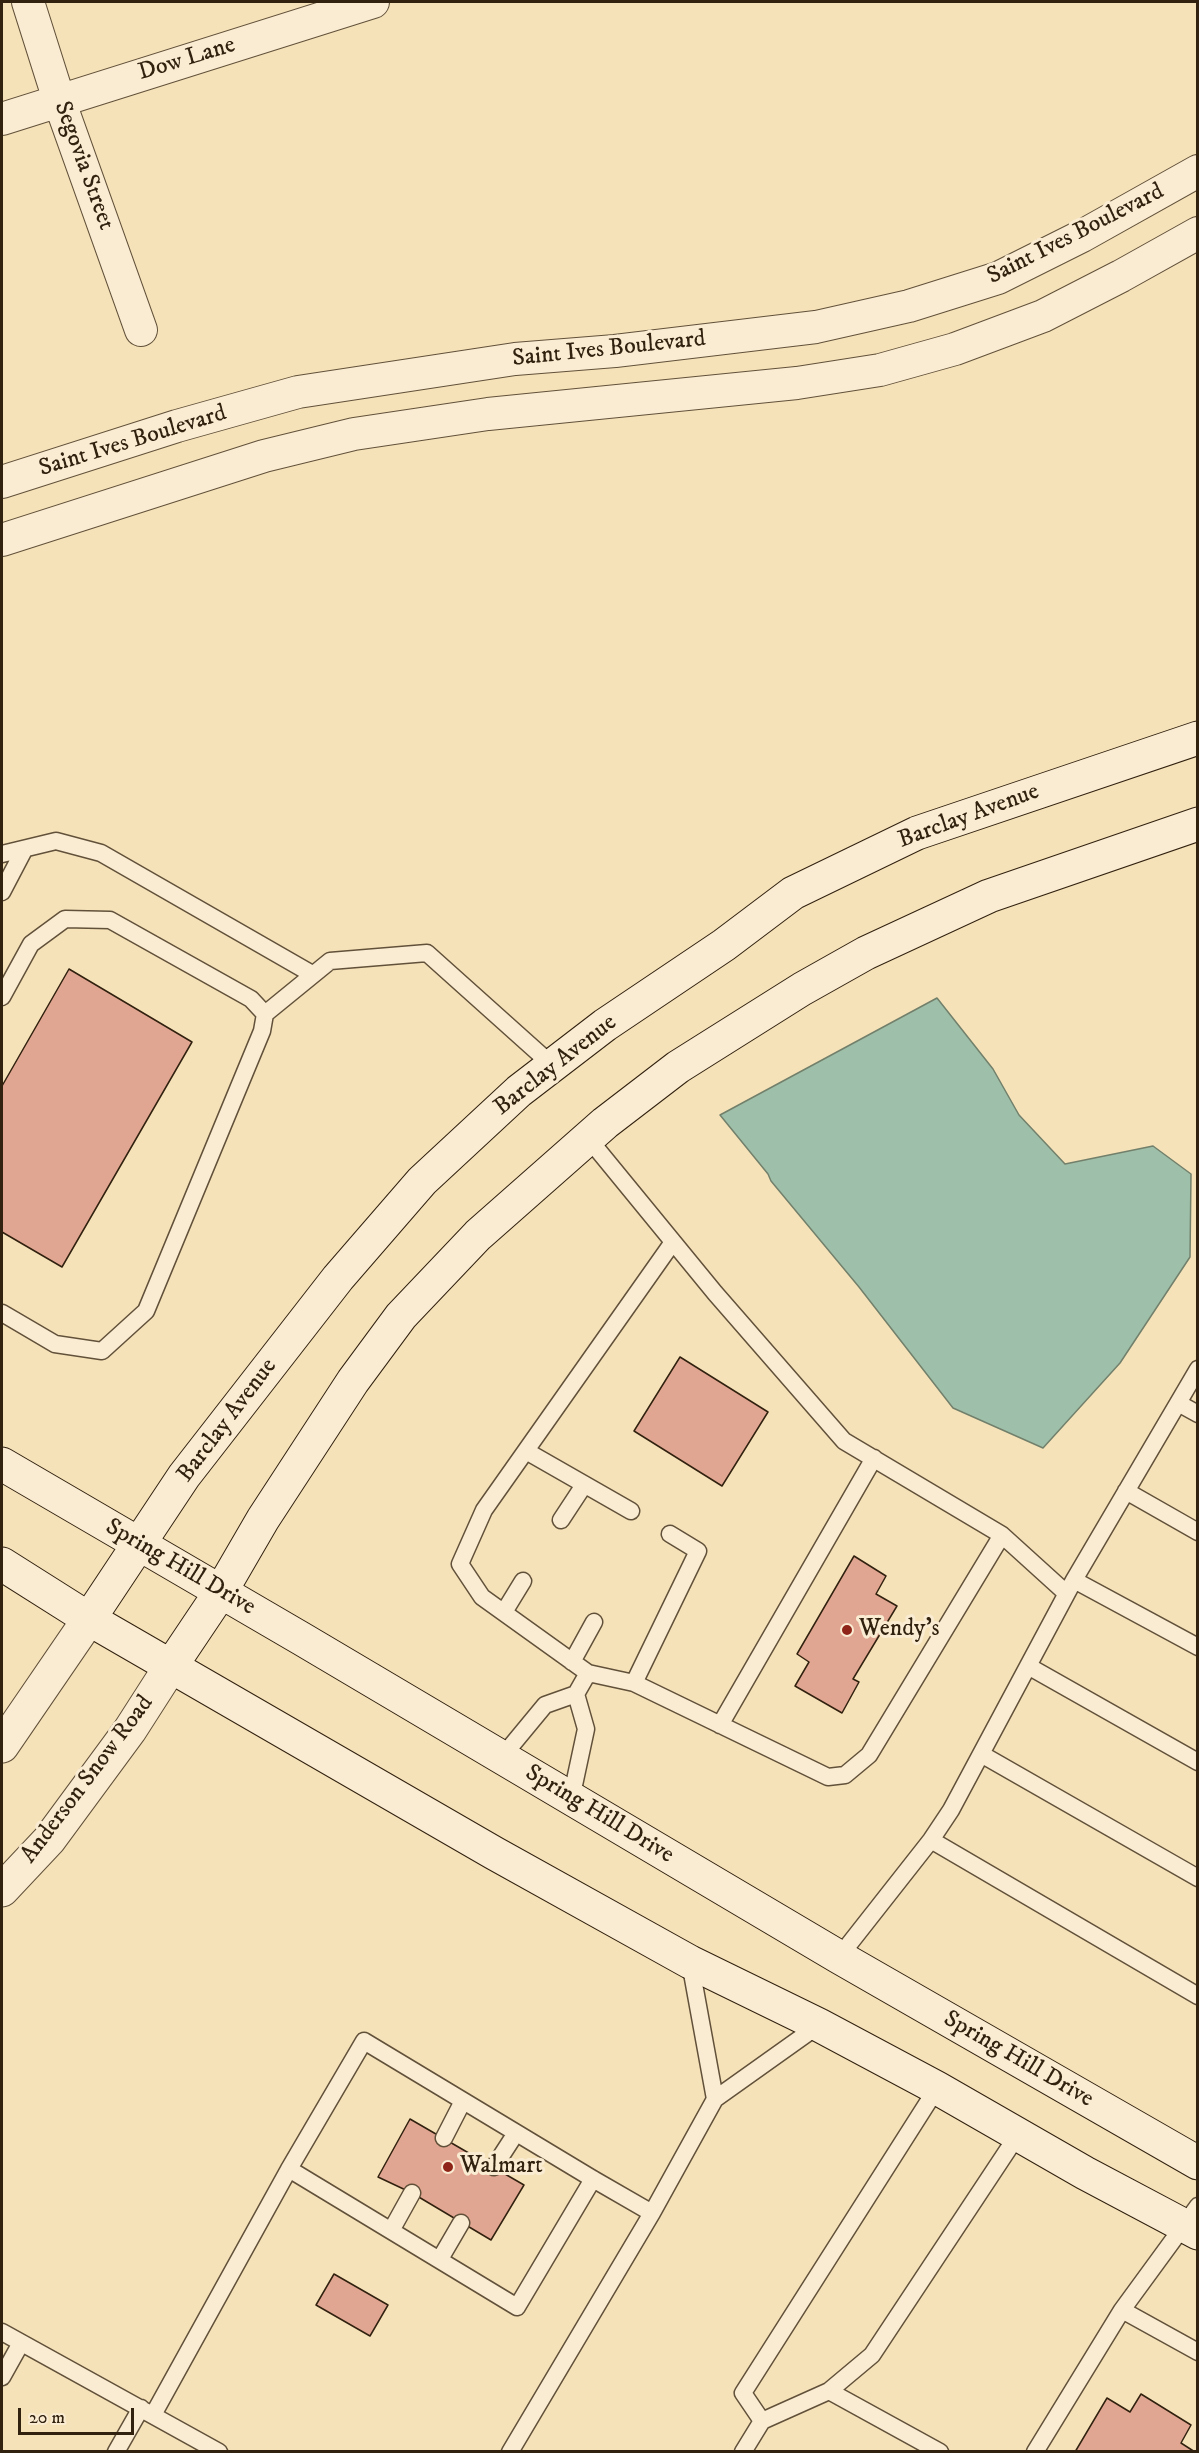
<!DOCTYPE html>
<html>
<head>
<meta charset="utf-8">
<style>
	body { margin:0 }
	#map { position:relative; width:1199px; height:2453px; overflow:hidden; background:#f6e2b9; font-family:"IM FELL DW Pica",serif }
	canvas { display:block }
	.frame { position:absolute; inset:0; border:3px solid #31210f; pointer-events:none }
	.scale { position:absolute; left:18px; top:2408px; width:116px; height:27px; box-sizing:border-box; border:3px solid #31210f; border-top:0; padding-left:8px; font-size:18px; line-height:21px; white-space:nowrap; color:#31210f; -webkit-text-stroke:4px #f9ecd2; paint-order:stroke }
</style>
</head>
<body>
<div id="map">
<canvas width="1199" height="2453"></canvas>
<div class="frame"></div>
<div class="scale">20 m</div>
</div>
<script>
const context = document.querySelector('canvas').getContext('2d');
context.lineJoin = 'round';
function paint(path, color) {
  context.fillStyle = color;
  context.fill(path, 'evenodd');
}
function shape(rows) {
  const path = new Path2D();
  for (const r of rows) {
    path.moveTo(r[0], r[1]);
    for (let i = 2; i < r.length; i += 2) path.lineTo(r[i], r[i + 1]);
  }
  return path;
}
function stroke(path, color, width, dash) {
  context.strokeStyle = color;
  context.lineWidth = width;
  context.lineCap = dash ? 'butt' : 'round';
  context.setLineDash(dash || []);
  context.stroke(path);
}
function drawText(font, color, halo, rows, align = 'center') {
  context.font = font + ' "IM FELL DW Pica",serif';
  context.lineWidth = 6;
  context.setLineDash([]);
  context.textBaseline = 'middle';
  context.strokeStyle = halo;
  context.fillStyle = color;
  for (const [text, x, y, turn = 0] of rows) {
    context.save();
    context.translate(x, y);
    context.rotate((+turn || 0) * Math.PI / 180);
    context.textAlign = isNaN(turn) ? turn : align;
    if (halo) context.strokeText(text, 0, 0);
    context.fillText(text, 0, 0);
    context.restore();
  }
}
const water = shape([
	[937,998,993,1069,1019,1115,1065,1164,1153,1146,1191,1174,1190,1257,1120,1363,1043,1448,953,1408,859,1287,771,1181,768,1174,720,1115,937,998]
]);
const building = shape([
	[69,969,192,1042,62,1267,2,1232,2,1086,69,969],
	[680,1357,768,1412,722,1486,634,1431,680,1357],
	[854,1556,886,1576,876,1594,897,1606,853,1679,859,1682,842,1713,795,1686,809,1662,797,1654,854,1556],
	[410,2119,524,2185,491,2240,412,2193,378,2177,410,2119],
	[334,2274,388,2305,370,2336,316,2305,334,2274],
	[1141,2394,1191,2425,1181,2443,1195,2452,1075,2452,1107,2398,1130,2412,1141,2394]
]);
const service = shape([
	[2,854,56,841,101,853,312,974],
	[2,892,24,850],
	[2,997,31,944,65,919,110,920,251,999,265,1014],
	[588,1138,715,1293,844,1441,1002,1535,1066,1593],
	[673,1242,484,1510,460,1564,482,1597,588,1673,634,1683,828,1777,845,1775,869,1755,1002,1535],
	[2,1313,55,1344,102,1351,146,1311,262,1031,265,1014,330,961,427,953,552,1065],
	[1178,1403,1198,1414],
	[526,1451,631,1511],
	[1126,1491,1198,1532],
	[561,1520,584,1485],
	[1074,1580,1198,1647],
	[504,1612,523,1581],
	[572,1662,594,1622],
	[1028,1666,1198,1762],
	[634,1683,698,1551,670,1534],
	[720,1725,874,1458],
	[981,1754,1198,1878],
	[502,1757,545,1705,576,1694,588,1673],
	[571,1799,586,1729,576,1694],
	[931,1840,1198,1996],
	[839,1957,931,1840,951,1810,1074,1580,1198,1369],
	[690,1962,715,2099],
	[937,2088,743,2393,762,2421,829,2391,872,2355,1019,2133],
	[444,2138,463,2101],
	[494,2167,516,2133],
	[289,2169,517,2307,593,2179],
	[1198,2206,1122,2310,1198,2352],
	[392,2229,412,2193],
	[440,2259,461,2223],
	[2,2332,219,2452],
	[2,2377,21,2343],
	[829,2391,940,2452],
	[153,2415,289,2169,364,2041,593,2179,652,2213],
	[116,2452,141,2408],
	[510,2452,652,2213,715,2099,819,2025],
	[743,2452,762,2421],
	[1035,2452,1122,2310]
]);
const minor = shape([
	[28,2,59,100,141,330],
	[2,119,373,2],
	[2,482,177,426,298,392,515,359,615,351,816,327,909,306,998,278,1082,236,1198,171],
	[2,540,264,456,354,434,488,414,797,383,880,370,955,349,1043,316,1121,276,1198,233]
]);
const tertiary = shape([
	[2,1746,89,1619],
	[2,1890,49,1840,130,1730,171,1666]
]);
const secondary = shape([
	[2,1464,302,1639,839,1957,1198,2163],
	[2,1564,89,1619,494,1853,690,1962,819,2025,937,2088,1085,2173,1198,2233],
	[89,1619,184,1476,338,1278,422,1181,519,1091,605,1025,724,945,793,893,917,833,1198,738],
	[171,1666,220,1593,263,1519,353,1381,401,1316,478,1235,605,1123,678,1067,802,989,866,953,989,896,1198,824]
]);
const markers = [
	[847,1630,6,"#8f2418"],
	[448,2167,6,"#8f2418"]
];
const streetNames = [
	["Dow Lane",187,60,-17],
	["Segovia Street",83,166,70],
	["Saint Ives Boulevard",1076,235,-27],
	["Saint Ives Boulevard",609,350,-6],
	["Saint Ives Boulevard",133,442,-17],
	["Barclay Avenue",969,817,-20],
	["Barclay Avenue",556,1066,-38],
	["Barclay Avenue",228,1421,-53],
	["Spring Hill Drive",180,1568,30],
	["Anderson Snow Road",88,1780,-53],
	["Spring Hill Drive",599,1815,31],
	["Spring Hill Drive",1018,2060,30]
];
const poiNames = [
	["Wendy's",859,1630],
	["Walmart",460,2167]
];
paint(water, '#9ebfa9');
stroke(water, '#72806b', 1.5);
paint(building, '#e1a691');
stroke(building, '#31210f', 1.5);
stroke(service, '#62513a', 19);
stroke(minor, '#62513a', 34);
stroke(tertiary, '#62513a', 35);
stroke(secondary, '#31210f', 35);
stroke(service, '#f9ecd2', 16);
stroke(minor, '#f9ecd2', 32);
stroke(tertiary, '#f9ecd2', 33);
stroke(secondary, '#f9ecd2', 33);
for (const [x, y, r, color] of markers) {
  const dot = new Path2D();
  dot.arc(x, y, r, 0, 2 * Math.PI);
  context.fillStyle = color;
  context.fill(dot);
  stroke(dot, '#f9ecd2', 2);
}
drawText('24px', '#31210f', '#f9ecd2', streetNames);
drawText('24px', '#31210f', '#f9ecd2', poiNames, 'left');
</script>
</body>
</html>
